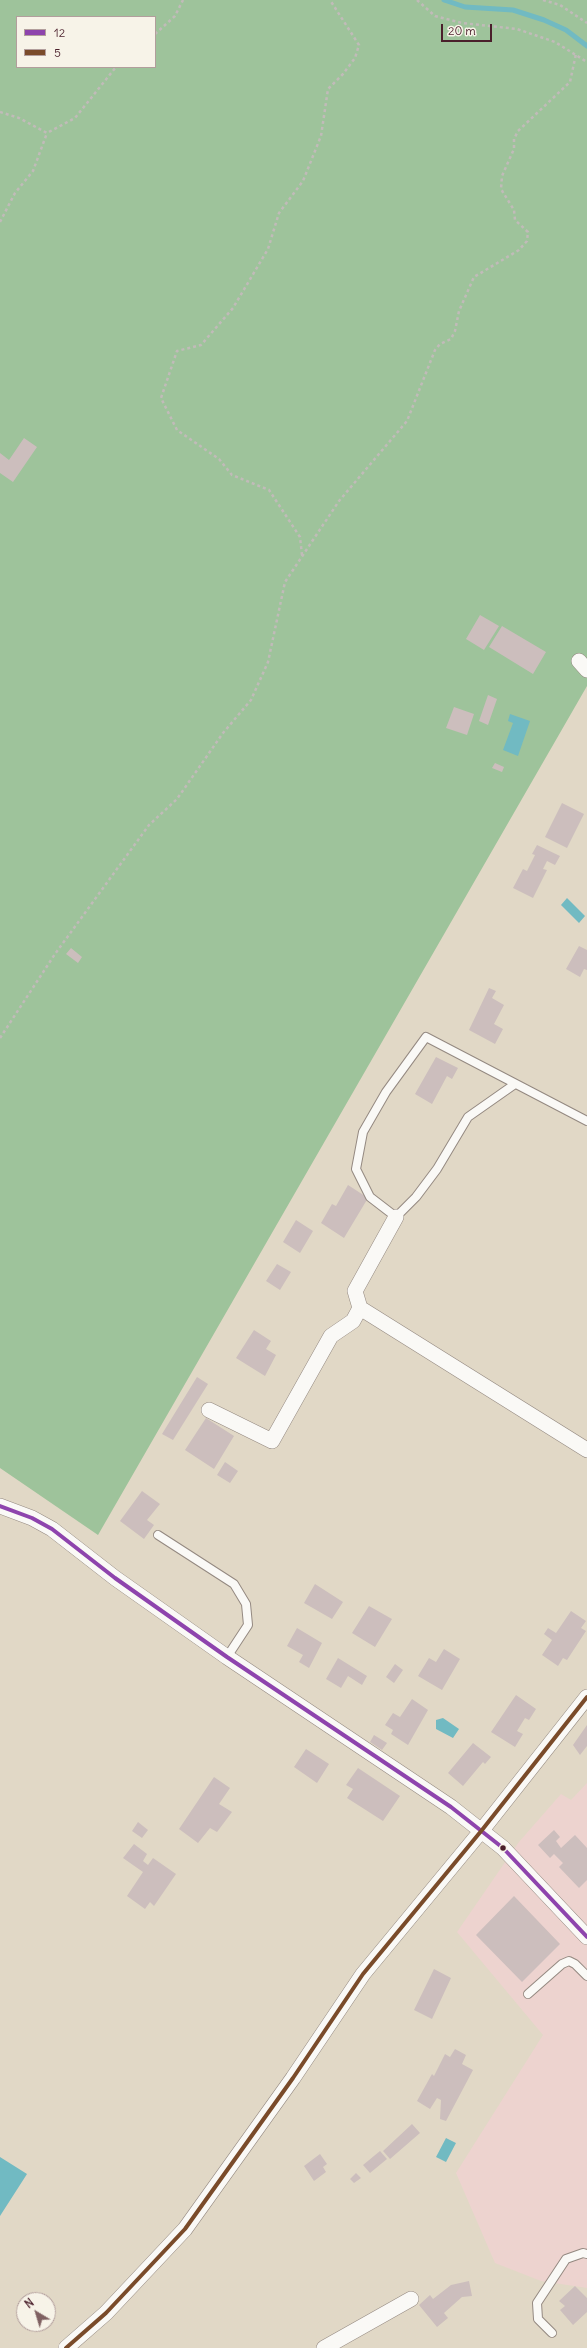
<!DOCTYPE html>
<html>
<head>
<meta charset="utf-8">
<style>
	body { margin:0 }
	#map { position:relative; width:587px; height:2348px; overflow:hidden; background:#e1d8c6; font-family:Delius,sans-serif }
	canvas { display:block }
	.legend { position:absolute; left:16px; top:16px; width:140px; height:52px; box-sizing:border-box; background:#f7f3e8; border:1px solid #b29e9c; margin:0; padding:5px 7px; list-style:none; font-size:12px; color:#4a1f2b }
	.legend li { display:flex; align-items:center; gap:8px; height:20px }
	.legend b { width:20px; border:1px solid #b29e9c }
	.north { position:absolute; left:16px; top:2292px; width:40px; height:40px; box-sizing:border-box; background:#f7f3e8; border:1px solid #b29e9c; border-radius:50%; rotate:322deg; font-size:11px; font-weight:700; line-height:16px; text-align:center; color:#4a1f2b }
	.north::after { content:''; display:block; margin:auto; width:14px; height:18px; background:#7f6061; clip-path:polygon(50% 0,100% 100%,50% 72%,0 100%) }
	.scale { position:absolute; left:441px; top:24px; width:51px; height:18px; box-sizing:border-box; border:2px solid #4a1f2b; border-top:0; padding-left:5px; font-size:12px; line-height:14px; white-space:nowrap; color:#4a1f2b; -webkit-text-stroke:3px #f7f3e8; paint-order:stroke }
</style>
</head>
<body>
<div id="map">
<canvas width="587" height="2348"></canvas>
<ul class="legend">
<li><b style="height:5px;background:#8e44ad"></b>12</li>
<li><b style="height:5px;background:#7a4b2a"></b>5</li>
</ul>
<div class="north">N</div>
<div class="scale">20 m</div>
</div>
<script>
const context = document.querySelector('canvas').getContext('2d');
context.lineJoin = 'round';
function paint(path, color) {
  context.fillStyle = color;
  context.fill(path, 'evenodd');
}
function shape(rows) {
  const path = new Path2D();
  for (const r of rows) {
    path.moveTo(r[0], r[1]);
    for (let i = 2; i < r.length; i += 2) path.lineTo(r[i], r[i + 1]);
  }
  return path;
}
function stroke(path, color, width, dash) {
  context.strokeStyle = color;
  context.lineWidth = width;
  context.lineCap = dash ? 'butt' : 'round';
  context.setLineDash(dash || []);
  context.stroke(path);
}
const built = shape([
	[587,1783,587,2288,541,2281,495,2263,456,2173,543,2035,457,1932,519,1842,561,1794,571,1800]
]);
const forest = shape([
	[0,0,587,0,587,686,98,1535,0,1468],
	[17,17,155,17,155,67,17,67]
]);
const water = shape([
	[510,714,530,721,518,756,503,750,513,723,508,721],
	[567,898,585,916,579,923,561,905],
	[443,1718,459,1729,453,1738,436,1729,436,1720],
	[446,2138,456,2143,446,2162,436,2157],
	[0,2157,27,2174,0,2216]
]);
const stream = shape([
	[444,0,465,7,513,10,544,20,566,30,587,46]
]);
const building = shape([
	[24,438,37,447,13,482,0,473,0,453,9,460],
	[480,615,499,626,484,650,466,639],
	[502,626,546,652,533,674,489,647],
	[488,695,497,699,488,725,479,721],
	[454,707,474,714,467,735,446,728],
	[495,763,504,767,502,772,492,768],
	[562,803,584,814,567,848,545,837],
	[537,845,560,856,555,865,547,861,543,869,547,870,533,898,513,888,523,869,527,871,535,855,532,854],
	[579,946,587,950,587,970,584,969,580,977,566,969],
	[71,948,82,957,78,963,66,954],
	[489,988,496,991,492,998,504,1005,494,1024,503,1029,495,1044,469,1030],
	[436,1057,458,1068,452,1079,447,1076,432,1104,415,1094],
	[348,1185,368,1198,344,1238,321,1223,332,1204,336,1206],
	[296,1220,313,1231,300,1253,283,1242],
	[277,1264,291,1272,280,1290,266,1281],
	[254,1330,271,1341,266,1349,276,1355,265,1376,236,1358],
	[197,1377,208,1384,173,1440,162,1434],
	[206,1418,234,1436,214,1469,185,1450],
	[225,1462,238,1471,230,1483,217,1475],
	[142,1491,160,1504,147,1520,154,1525,144,1539,120,1521],
	[315,1584,343,1602,332,1619,304,1603],
	[369,1606,392,1619,375,1647,352,1633],
	[571,1611,586,1621,581,1628,586,1631,567,1660,563,1658,558,1666,542,1655,552,1640,544,1634,548,1628,556,1633],
	[297,1628,322,1643,309,1668,299,1662,303,1655,287,1646],
	[444,1649,460,1659,442,1690,418,1676,429,1658,436,1662],
	[338,1658,367,1676,362,1685,348,1676,341,1688,326,1679],
	[395,1664,403,1670,394,1683,386,1677],
	[516,1695,536,1709,529,1720,525,1718,517,1731,523,1734,515,1747,491,1732],
	[412,1699,428,1710,408,1745,391,1734,393,1730,385,1725,393,1713,400,1717],
	[587,1725,587,1746,580,1755,573,1745],
	[374,1735,387,1743,382,1750,370,1742],
	[473,1743,491,1757,485,1764,483,1762,463,1786,448,1773],
	[306,1749,329,1764,317,1783,294,1767],
	[358,1768,400,1796,383,1821,347,1798,353,1789,346,1785],
	[214,1777,230,1788,219,1804,232,1812,217,1832,210,1828,198,1843,179,1829],
	[138,1822,148,1830,142,1838,132,1831],
	[554,1830,560,1837,556,1841,561,1848,575,1835,587,1848,587,1880,579,1888,559,1867,563,1863,554,1854,550,1858,538,1845],
	[134,1844,147,1854,143,1861,148,1865,153,1858,176,1874,154,1906,150,1902,145,1909,127,1896,143,1872,123,1858],
	[514,1896,560,1944,522,1982,476,1935],
	[434,1969,451,1978,432,2019,414,2010],
	[455,2049,466,2055,462,2064,473,2070,446,2121,440,2119,441,2100,437,2098,430,2109,417,2101,432,2074,434,2076,445,2054,450,2057],
	[412,2124,420,2133,390,2159,383,2151],
	[380,2151,387,2159,370,2173,363,2165],
	[320,2154,327,2164,323,2167,326,2172,314,2181,304,2166],
	[356,2173,361,2178,354,2183,350,2179],
	[469,2281,472,2296,462,2297,444,2313,448,2318,437,2327,419,2305,430,2295,433,2299,451,2285],
	[575,2286,587,2298,587,2312,573,2325,560,2310,565,2306,559,2301]
]);
const path = shape([
	[417,0,435,16,462,23,517,29,555,42,587,62],
	[543,0,560,5,587,23],
	[155,34,175,16,183,0],
	[0,112,19,118,47,133,75,118,116,67],
	[0,222,15,193,33,171,47,133],
	[302,555,300,537,269,490,232,475,219,459,177,430,161,398,177,351,201,345,233,308,268,249,279,213,303,181,321,136,328,89,343,74,355,58,359,45,330,0],
	[0,1038,55,954,149,825,177,799,223,733,251,700,268,662,285,582,339,501,407,421,435,350,440,344,451,339,455,331,459,311,474,277,519,250,527,241,528,232,515,220,514,210,501,189,502,176,514,149,514,139,518,131,570,82,576,54]
]);
const lane = shape([
	[515,1084,468,1117,437,1169,416,1197,396,1217,370,1197,356,1169,363,1132,386,1092,426,1037,587,1121],
	[158,1535,234,1584,246,1604,248,1625,227,1657],
	[528,1994,562,1964,569,1961,575,1964,587,1976],
	[552,2333,538,2319,537,2303,566,2259,583,2253,587,2254]
]);
const street = shape([
	[579,661,587,670],
	[360,1308,587,1450],
	[209,1410,272,1441,331,1336,353,1321,360,1308,355,1291,396,1217],
	[0,1506,32,1518,52,1529,115,1578,227,1657,451,1807,503,1848,587,1937],
	[66,2348,106,2313,185,2229,293,2078,363,1974,482,1830,587,1697],
	[324,2348,411,2299]
]);
const bus1 = shape([
	[0,1506,32,1518,52,1529,115,1578,227,1657,451,1807,503,1848,587,1937]
]);
const bus2 = shape([
	[66,2348,106,2313,185,2229,293,2078,363,1974,482,1830,587,1697]
]);
const markers = [
	[503,1848,3.5,"#4a1f2b"]
];
paint(built, '#edd3cf');
paint(forest, '#9ec39b');
paint(water, '#71bac2');
stroke(stream, '#71bac2', 5);
paint(building, '#ccbebd');
stroke(lane, '#948981', 10);
stroke(street, '#948981', 16);
stroke(path, '#c1bbb9', 2.5, [3, 3]);
stroke(lane, '#faf9f6', 8);
stroke(street, '#faf9f6', 15);
stroke(bus1, '#8e44ad', 4);
stroke(bus2, '#7a4b2a', 4);
for (const [x, y, r, color] of markers) {
  const dot = new Path2D();
  dot.arc(x, y, r, 0, 2 * Math.PI);
  context.fillStyle = color;
  context.fill(dot);
  stroke(dot, '#f7f3e8', 1.5);
}
</script>
</body>
</html>
